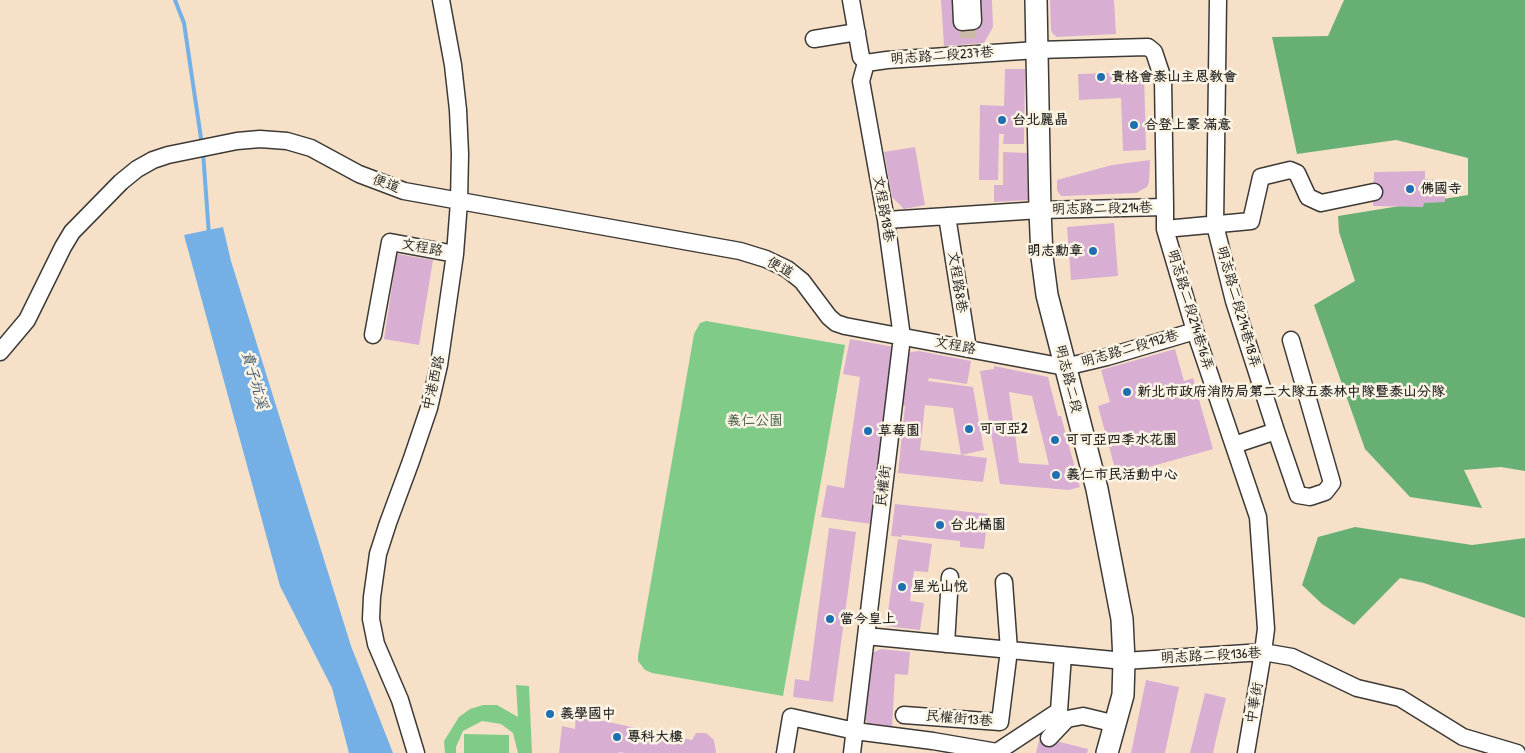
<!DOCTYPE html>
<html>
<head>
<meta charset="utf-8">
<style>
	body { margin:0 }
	canvas { display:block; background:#f6e1c8 }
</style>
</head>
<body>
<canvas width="1525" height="753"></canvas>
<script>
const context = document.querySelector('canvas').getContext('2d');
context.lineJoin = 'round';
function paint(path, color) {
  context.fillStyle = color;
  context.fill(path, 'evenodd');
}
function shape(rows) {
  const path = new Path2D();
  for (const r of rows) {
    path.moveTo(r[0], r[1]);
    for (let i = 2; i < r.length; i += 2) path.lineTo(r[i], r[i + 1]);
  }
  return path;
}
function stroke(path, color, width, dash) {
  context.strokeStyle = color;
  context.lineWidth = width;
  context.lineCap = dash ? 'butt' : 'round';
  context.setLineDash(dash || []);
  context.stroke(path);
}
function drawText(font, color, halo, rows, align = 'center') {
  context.font = font + ' "Patrick Hand","LXGW WenKai TC",sans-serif';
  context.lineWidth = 5;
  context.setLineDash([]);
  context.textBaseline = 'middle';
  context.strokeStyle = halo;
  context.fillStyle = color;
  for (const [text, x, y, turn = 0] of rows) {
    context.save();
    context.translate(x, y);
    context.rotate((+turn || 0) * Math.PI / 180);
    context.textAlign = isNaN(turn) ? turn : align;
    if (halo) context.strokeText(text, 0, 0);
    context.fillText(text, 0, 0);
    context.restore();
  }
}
const green = shape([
	[706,321,845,345,783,696,652,673,645,670,638,661,638,656,694,334,700,323],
	[516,685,529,686,532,753,518,753,513,733,501,724,482,721,463,731,456,747,456,753,445,753,444,741,459,717,470,709,483,705,497,705,518,717],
	[464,734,509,735,509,753,464,753]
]);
const forest = shape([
	[1344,0,1525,0,1525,471,1501,467,1464,470,1482,508,1410,497,1365,449,1314,305,1355,281,1339,232,1338,216,1468,195,1468,158,1396,140,1297,154,1272,37,1328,36],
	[1355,527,1472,545,1525,538,1525,618,1424,583,1400,578,1354,625,1322,604,1302,585,1318,537]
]);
const water = shape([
	[223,227,231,261,351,646,393,753,349,753,332,688,280,586,184,235]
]);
const stream = shape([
	[175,0,184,23,202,145],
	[203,152,209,235]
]);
const building = shape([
	[941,0,992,0,993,27,984,43,944,46],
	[1050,0,1114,0,1116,34,1057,37,1053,34,1051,30],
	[1005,69,1025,69,1024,144,1003,144,1004,134,999,134,998,180,979,180,980,105,1004,106],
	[1144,72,1146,150,1123,151,1121,98,1079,100,1078,74],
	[915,147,925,205,904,209,892,197,884,152],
	[1003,152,1027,153,1028,200,994,202,994,185,1003,185],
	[1150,160,1149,182,1147,187,1136,193,1064,196,1061,196,1057,190,1057,180,1112,165],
	[1425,171,1425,179,1438,180,1446,185,1445,202,1424,203,1423,207,1373,206,1374,172],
	[1114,223,1118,276,1071,280,1067,227],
	[397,254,433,260,419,345,384,339],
	[850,339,894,347,871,524,821,517,827,485,844,488,860,377,843,374],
	[1175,349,1184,381,1193,378,1213,449,1117,476,1098,406,1110,402,1101,370],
	[919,351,971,361,967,384,929,378,928,381,973,387,984,450,961,455,953,408,925,405,920,450,987,458,983,482,898,473,905,406,901,405,908,355,911,352],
	[994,366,1048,377,1058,416,1061,416,1080,487,1069,490,1000,484,980,371,994,369],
	[1009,392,1032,396,1049,465,1019,463],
	[895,504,988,514,984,549,960,547,960,541,902,535,902,537,891,536],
	[829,528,856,532,833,702,793,697,795,679,809,681],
	[898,539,932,544,928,572,914,571,910,601,924,603,920,630,886,626],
	[881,649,910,652,908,675,895,674,892,728,876,727,868,724,864,717,870,659,874,652],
	[1146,680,1179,687,1165,753,1131,753],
	[1205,693,1226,698,1217,735,1213,753,1190,753],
	[576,715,692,740,696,733,706,733,714,740,716,753,625,753,619,752,619,753,559,753,562,726,575,729],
	[1040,737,1088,749,1087,753,1036,753]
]);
const minorTunnel = shape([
	[968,22,969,54]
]);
const minor = shape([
	[851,0,861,57,866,63],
	[961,0,962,22,973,21,972,0],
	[1218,0,1215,225,1234,301,1276,431,1298,495,1310,497,1325,492,1332,483,1291,340],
	[814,39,857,32],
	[1165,207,1165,229,1195,331,1258,517,1266,629,1263,652,1246,753],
	[947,216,968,349],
	[1165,229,1251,221,1261,177,1290,170,1297,173,1308,197,1321,203,1374,192],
	[373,335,390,242,455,254],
	[0,352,27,320,63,247,72,232,121,182,137,169,153,160,168,155,237,141,260,139,287,141,311,148,359,174,404,191,740,251,766,259,787,269,802,281,829,317,836,323,845,326,1065,367,1107,357,1195,331],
	[1234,445,1276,431],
	[866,636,1124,661,1263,652,1292,657,1357,688,1400,698,1463,737,1517,753],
	[946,644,950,577],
	[904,715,1000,722,1009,650,1004,582],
	[1049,738,1067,719,1083,716,1116,724],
	[416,753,400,700,376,644,371,619,372,597,378,554,388,523,411,461,429,408,439,365,455,254,459,202,460,154,458,110,453,65,441,0],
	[785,753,791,717,855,731,933,741,997,752,1059,711,1063,655],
	[852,753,902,337,886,220,861,81,866,63,887,60,1037,50,1148,47,1154,52,1163,79,1165,207,1040,210,886,220]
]);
const major = shape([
	[1036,0,1040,210,1042,257,1047,295,1097,489,1122,619,1124,661,1123,695,1107,753]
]);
const markers = [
	[1101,77,5,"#1f6fb2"],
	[1002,120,5,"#1f6fb2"],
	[1134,125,5,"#1f6fb2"],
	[1410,189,5,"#1f6fb2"],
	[1093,251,5,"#1f6fb2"],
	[1127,392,5,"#1f6fb2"],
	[969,429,5,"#1f6fb2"],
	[868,431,5,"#1f6fb2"],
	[1055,440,5,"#1f6fb2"],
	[1056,475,5,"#1f6fb2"],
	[940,525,5,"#1f6fb2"],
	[902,587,5,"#1f6fb2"],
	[830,619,5,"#1f6fb2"],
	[550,714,5,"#1f6fb2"],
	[617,737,5,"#1f6fb2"]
];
const streetNames = [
	["明志路二段237巷",942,56,-4],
	["便道",386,184,20],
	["文程路18巷",883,209,80],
	["明志路二段214巷",1102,209,-1],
	["文程路",422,248,10],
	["便道",780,268,29],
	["文程路8巷",957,282,81],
	["明志路二段214巷18弄",1238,307,74],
	["明志路二段214巷16弄",1190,310,73],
	["文程路",955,346,11],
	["明志路二段192巷",1130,349,-16],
	["明志路二段",1068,379,76],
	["中港西路",434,383,-77],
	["民權街",884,486,-83],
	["明志路二段136巷",1211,656,-3],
	["中華街",1255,703,-80],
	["民權街13巷",959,719,5]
];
const poiNames = [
	["貴格會泰山主恩教會",1111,77],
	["台北麗晶",1012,120],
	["合登上豪 滿意",1144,125],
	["佛國寺",1420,189],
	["明志勳章",1083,251,"right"],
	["新北市政府消防局第二大隊五泰林中隊暨泰山分隊",1137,392],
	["可可亞2",979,429],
	["草莓園",878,431],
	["可可亞四季水花園",1065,440],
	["義仁市民活動中心",1066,475],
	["台北橘園",950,525],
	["星光山悅",912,587],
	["當今皇上",840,619],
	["義學國中",560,714],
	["專科大樓",627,737]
];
const parkNames = [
	["義仁公園",755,421]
];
const waterNames = [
	["貴子坑溪",254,380,74]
];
paint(green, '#81cb88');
paint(forest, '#68af74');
paint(water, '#74b0e6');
stroke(stream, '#74b0e6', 4);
paint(building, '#d8afd2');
stroke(minorTunnel, '#cabaa6', 16, [16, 8]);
stroke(minor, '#3d3a36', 19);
stroke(major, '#3d3a36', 24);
stroke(minor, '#fff', 16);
stroke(major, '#fff', 21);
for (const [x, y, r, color] of markers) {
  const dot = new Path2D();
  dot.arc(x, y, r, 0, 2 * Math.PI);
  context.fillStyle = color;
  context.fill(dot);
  stroke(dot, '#fcf5e5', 2);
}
drawText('14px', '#1c1c1c', '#fcf5e5', streetNames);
drawText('bold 14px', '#1c1c1c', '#fcf5e5', poiNames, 'left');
drawText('14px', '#3f5942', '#fcf5e5', parkNames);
drawText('italic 15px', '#3f576d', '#fcf5e5', waterNames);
</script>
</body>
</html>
